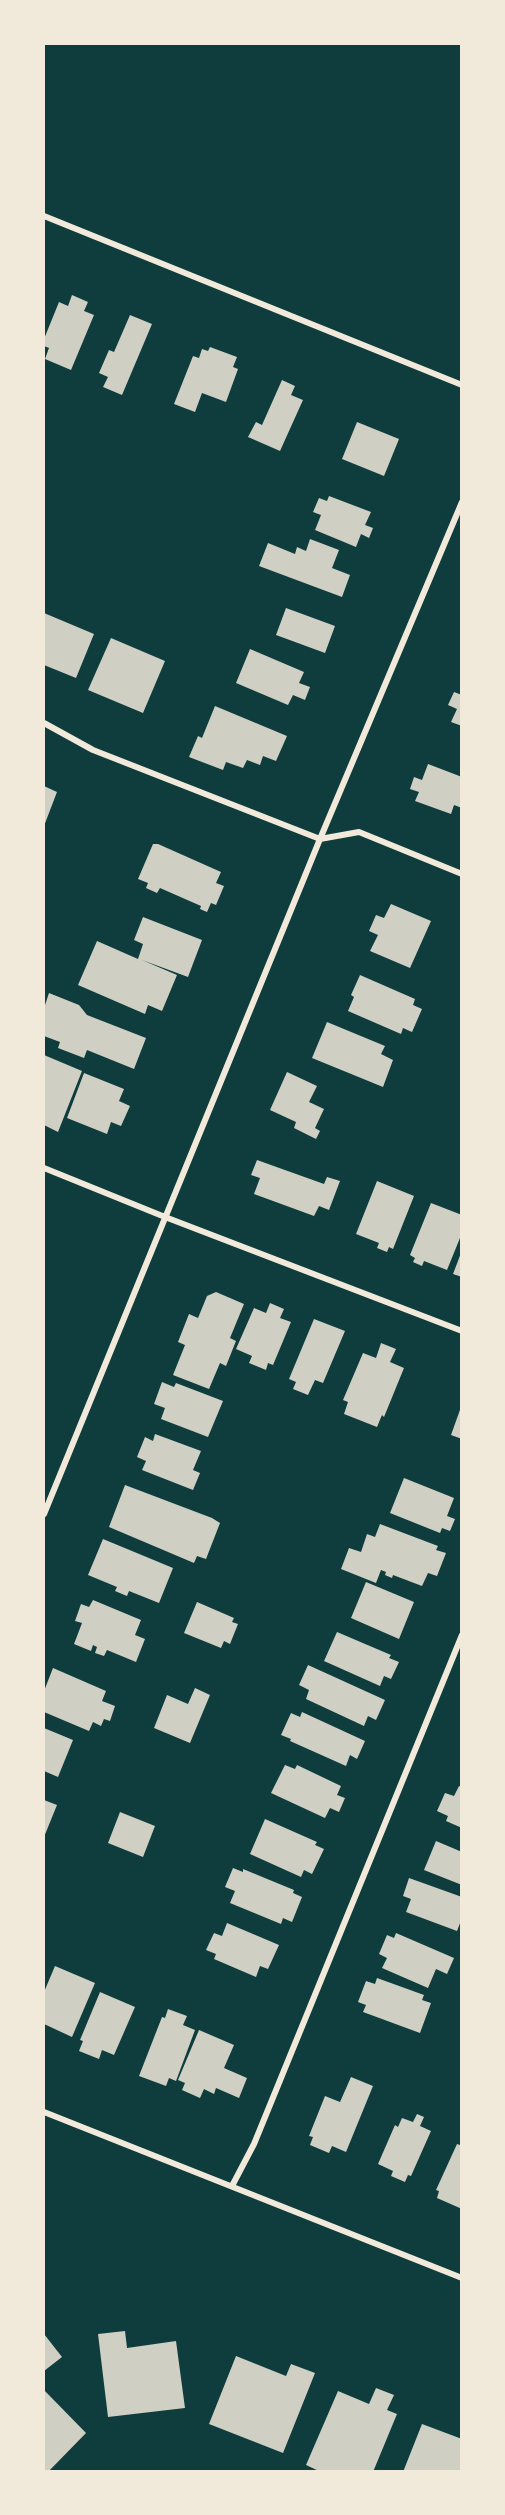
<!DOCTYPE html>
<html>
<head>
<meta charset="utf-8">
<style>
	body { margin:0 }
	#map { position:relative; width:505px; height:2515px; overflow:hidden; background:#0f3d3e; font-family:Montserrat,sans-serif }
	canvas { display:block }
	.frame { position:absolute; inset:0; border:45px solid #f1e9da; pointer-events:none }
</style>
</head>
<body>
<div id="map">
<canvas width="505" height="2515"></canvas>
<div class="frame"></div>
</div>
<script>
const context = document.querySelector('canvas').getContext('2d');
context.lineJoin = 'round';
function paint(path, color) {
  context.fillStyle = color;
  context.fill(path, 'evenodd');
}
function shape(rows) {
  const path = new Path2D();
  for (const r of rows) {
    path.moveTo(r[0], r[1]);
    for (let i = 2; i < r.length; i += 2) path.lineTo(r[i], r[i + 1]);
  }
  return path;
}
function stroke(path, color, width, dash) {
  context.strokeStyle = color;
  context.lineWidth = width;
  context.lineCap = dash ? 'butt' : 'round';
  context.setLineDash(dash || []);
  context.stroke(path);
}
const building = shape([
	[72,295,88,302,84,311,94,315,71,370,45,359,49,348,44,346,44,339,59,302,68,306],
	[130,315,152,324,122,395,103,387,108,377,99,373,109,350,114,352],
	[210,347,237,357,233,367,238,369,226,402,202,393,195,412,174,404,193,356,199,358,202,349,208,351],
	[282,380,295,386,291,395,303,400,280,451,248,437,256,422,262,425],
	[357,422,399,439,384,476,342,459],
	[329,496,371,512,365,525,373,528,369,538,361,534,356,547,315,530,321,515,313,512,319,498,327,501],
	[310,539,339,550,332,568,350,575,342,597,259,566,268,543,295,554,297,547,306,551],
	[286,608,335,626,325,653,276,635],
	[44,613,94,634,76,678,44,665],
	[111,638,165,661,143,713,88,690],
	[250,649,304,672,299,683,310,687,305,700,293,695,288,705,236,683],
	[454,692,462,695,462,726,451,722,457,709,448,705],
	[215,706,287,736,276,761,263,756,260,765,247,760,243,768,226,762,223,770,189,757,198,736,202,738],
	[428,764,462,777,462,808,454,805,451,814,415,801,419,792,410,789,414,777,422,780],
	[44,786,57,792,44,826],
	[153,844,158,844,221,872,216,883,224,886,216,905,211,903,207,912,200,909,201,906,160,888,157,893,146,888,148,883,138,879],
	[391,904,431,921,410,968,370,951,378,935,369,931,376,915,384,918],
	[143,917,202,940,188,977,142,960,177,975,162,1011,148,1005,145,1014,78,985,97,941,138,959,143,944,134,940],
	[360,975,415,999,413,1005,422,1009,412,1032,403,1028,401,1034,348,1011,354,997,351,995],
	[49,993,79,1005,87,1015,146,1038,134,1069,87,1050,84,1058,58,1048,60,1042,44,1036,44,1008],
	[327,1022,385,1046,381,1054,393,1060,383,1087,312,1058],
	[44,1055,82,1071,58,1132,44,1125],
	[287,1072,317,1086,309,1102,324,1109,315,1128,320,1131,316,1139,294,1128,296,1122,270,1110],
	[84,1073,124,1089,119,1101,130,1106,121,1126,111,1122,107,1134,67,1118],
	[257,1160,324,1184,327,1177,340,1181,329,1210,319,1206,314,1216,254,1194,260,1178,251,1175],
	[377,1181,414,1196,393,1249,389,1247,387,1252,377,1248,379,1243,356,1234],
	[431,1203,462,1215,462,1233,447,1270,424,1261,422,1266,413,1262,415,1258,410,1255],
	[461,1253,462,1253,462,1277,453,1274],
	[216,1292,244,1304,230,1338,236,1341,226,1366,220,1363,209,1389,173,1375,185,1345,178,1342,189,1314,198,1318,207,1296],
	[270,1303,284,1309,280,1318,291,1322,273,1365,268,1363,266,1370,249,1363,252,1356,236,1349,254,1308,266,1313],
	[314,1319,345,1331,323,1383,315,1380,308,1395,293,1389,296,1382,289,1379],
	[381,1343,396,1349,390,1362,404,1368,384,1417,382,1415,377,1427,344,1414,348,1402,343,1400,363,1353,376,1358],
	[162,1382,174,1387,176,1383,223,1401,208,1437,161,1419,165,1408,154,1404],
	[461,1407,462,1407,462,1439,451,1435],
	[155,1434,201,1451,193,1470,200,1473,193,1490,142,1470,146,1461,137,1457,145,1437,153,1441],
	[404,1478,454,1498,447,1516,455,1519,450,1531,442,1528,440,1533,390,1513],
	[125,1485,212,1518,220,1523,206,1559,197,1556,194,1563,109,1527],
	[380,1524,438,1546,436,1550,446,1553,437,1576,428,1573,422,1586,393,1575,392,1578,385,1575,386,1572,381,1570,376,1583,341,1569,349,1548,361,1552,367,1534,375,1537],
	[103,1539,173,1568,159,1603,129,1591,127,1596,115,1591,117,1587,88,1575],
	[366,1582,414,1602,399,1639,351,1618],
	[93,1600,141,1620,135,1635,145,1639,136,1662,107,1650,104,1656,95,1653,97,1647,93,1645,91,1651,74,1644,82,1623,75,1621,81,1604,89,1607],
	[197,1602,234,1618,232,1622,238,1624,230,1644,224,1641,221,1648,184,1633],
	[337,1632,391,1655,389,1658,399,1662,391,1679,384,1676,380,1686,324,1661],
	[308,1665,385,1700,376,1720,368,1716,364,1726,306,1699,309,1690,299,1685],
	[53,1668,106,1691,102,1701,115,1706,110,1721,104,1719,101,1726,93,1722,89,1731,44,1712,44,1691],
	[195,1688,210,1695,190,1743,154,1728,167,1695,188,1704],
	[302,1712,365,1741,357,1759,350,1755,346,1766,290,1741,291,1739,281,1735,291,1713,300,1717],
	[44,1728,73,1740,58,1777,44,1771],
	[285,1765,295,1769,297,1765,341,1786,337,1795,345,1798,339,1812,330,1808,325,1818,271,1793],
	[459,1786,462,1787,462,1828,446,1821,448,1816,437,1811,445,1793,454,1796],
	[44,1800,57,1805,44,1837],
	[120,1812,155,1826,143,1857,108,1843],
	[265,1819,317,1842,315,1845,324,1849,312,1874,304,1870,301,1877,250,1854],
	[436,1841,462,1852,462,1885,424,1870],
	[233,1868,243,1872,243,1869,294,1890,293,1893,302,1897,292,1922,283,1918,281,1924,230,1903,235,1891,225,1887],
	[409,1878,462,1897,462,1918,457,1931,406,1912,411,1899,403,1896],
	[227,1923,279,1945,268,1969,260,1966,256,1977,214,1959,216,1954,206,1950,214,1933,222,1936],
	[396,1933,454,1958,447,1974,436,1969,428,1988,382,1968,387,1958,379,1954,387,1935,394,1938],
	[55,1966,95,1983,72,2037,44,2024,44,1992],
	[377,1978,424,1995,422,2000,431,2003,420,2033,363,2012,366,2005,358,2002,366,1981,375,1984],
	[100,1992,135,2007,114,2055,102,2050,99,2059,79,2051,83,2041,80,2040],
	[168,2009,187,2016,183,2025,195,2030,176,2081,169,2078,166,2086,139,2076,162,2017,165,2018],
	[199,2030,234,2045,224,2068,247,2078,239,2098,216,2088,214,2094,204,2089,200,2098,182,2090,185,2083,178,2080],
	[351,2077,373,2086,346,2152,332,2146,329,2153,310,2145,313,2137,309,2136,325,2096,340,2102],
	[417,2114,424,2117,420,2126,431,2131,411,2176,408,2175,405,2182,391,2176,393,2171,378,2164,395,2125,398,2127,402,2118,413,2122],
	[462,2141,462,2209,437,2198,439,2191,436,2190,457,2144,460,2145],
	[125,2331,127,2348,176,2341,185,2408,108,2417,98,2334],
	[44,2334,62,2357,44,2371],
	[236,2356,286,2376,291,2364,315,2373,283,2453,209,2424],
	[376,2388,394,2395,387,2410,397,2414,373,2472,321,2472,306,2465,338,2391,369,2404],
	[44,2390,86,2433,48,2472,44,2472],
	[422,2424,462,2439,462,2472,403,2472]
]);
const minor = shape([
	[44,216,462,385],
	[44,723,93,750,320,839],
	[320,839,359,832,462,874],
	[44,1168,165,1217,462,1331],
	[44,1514,320,839,462,502],
	[44,2112,462,2278],
	[232,2186,254,2144,462,1635]
]);
paint(building, '#cfcfc3');
stroke(minor, '#f1e9da', 6);
</script>
</body>
</html>
